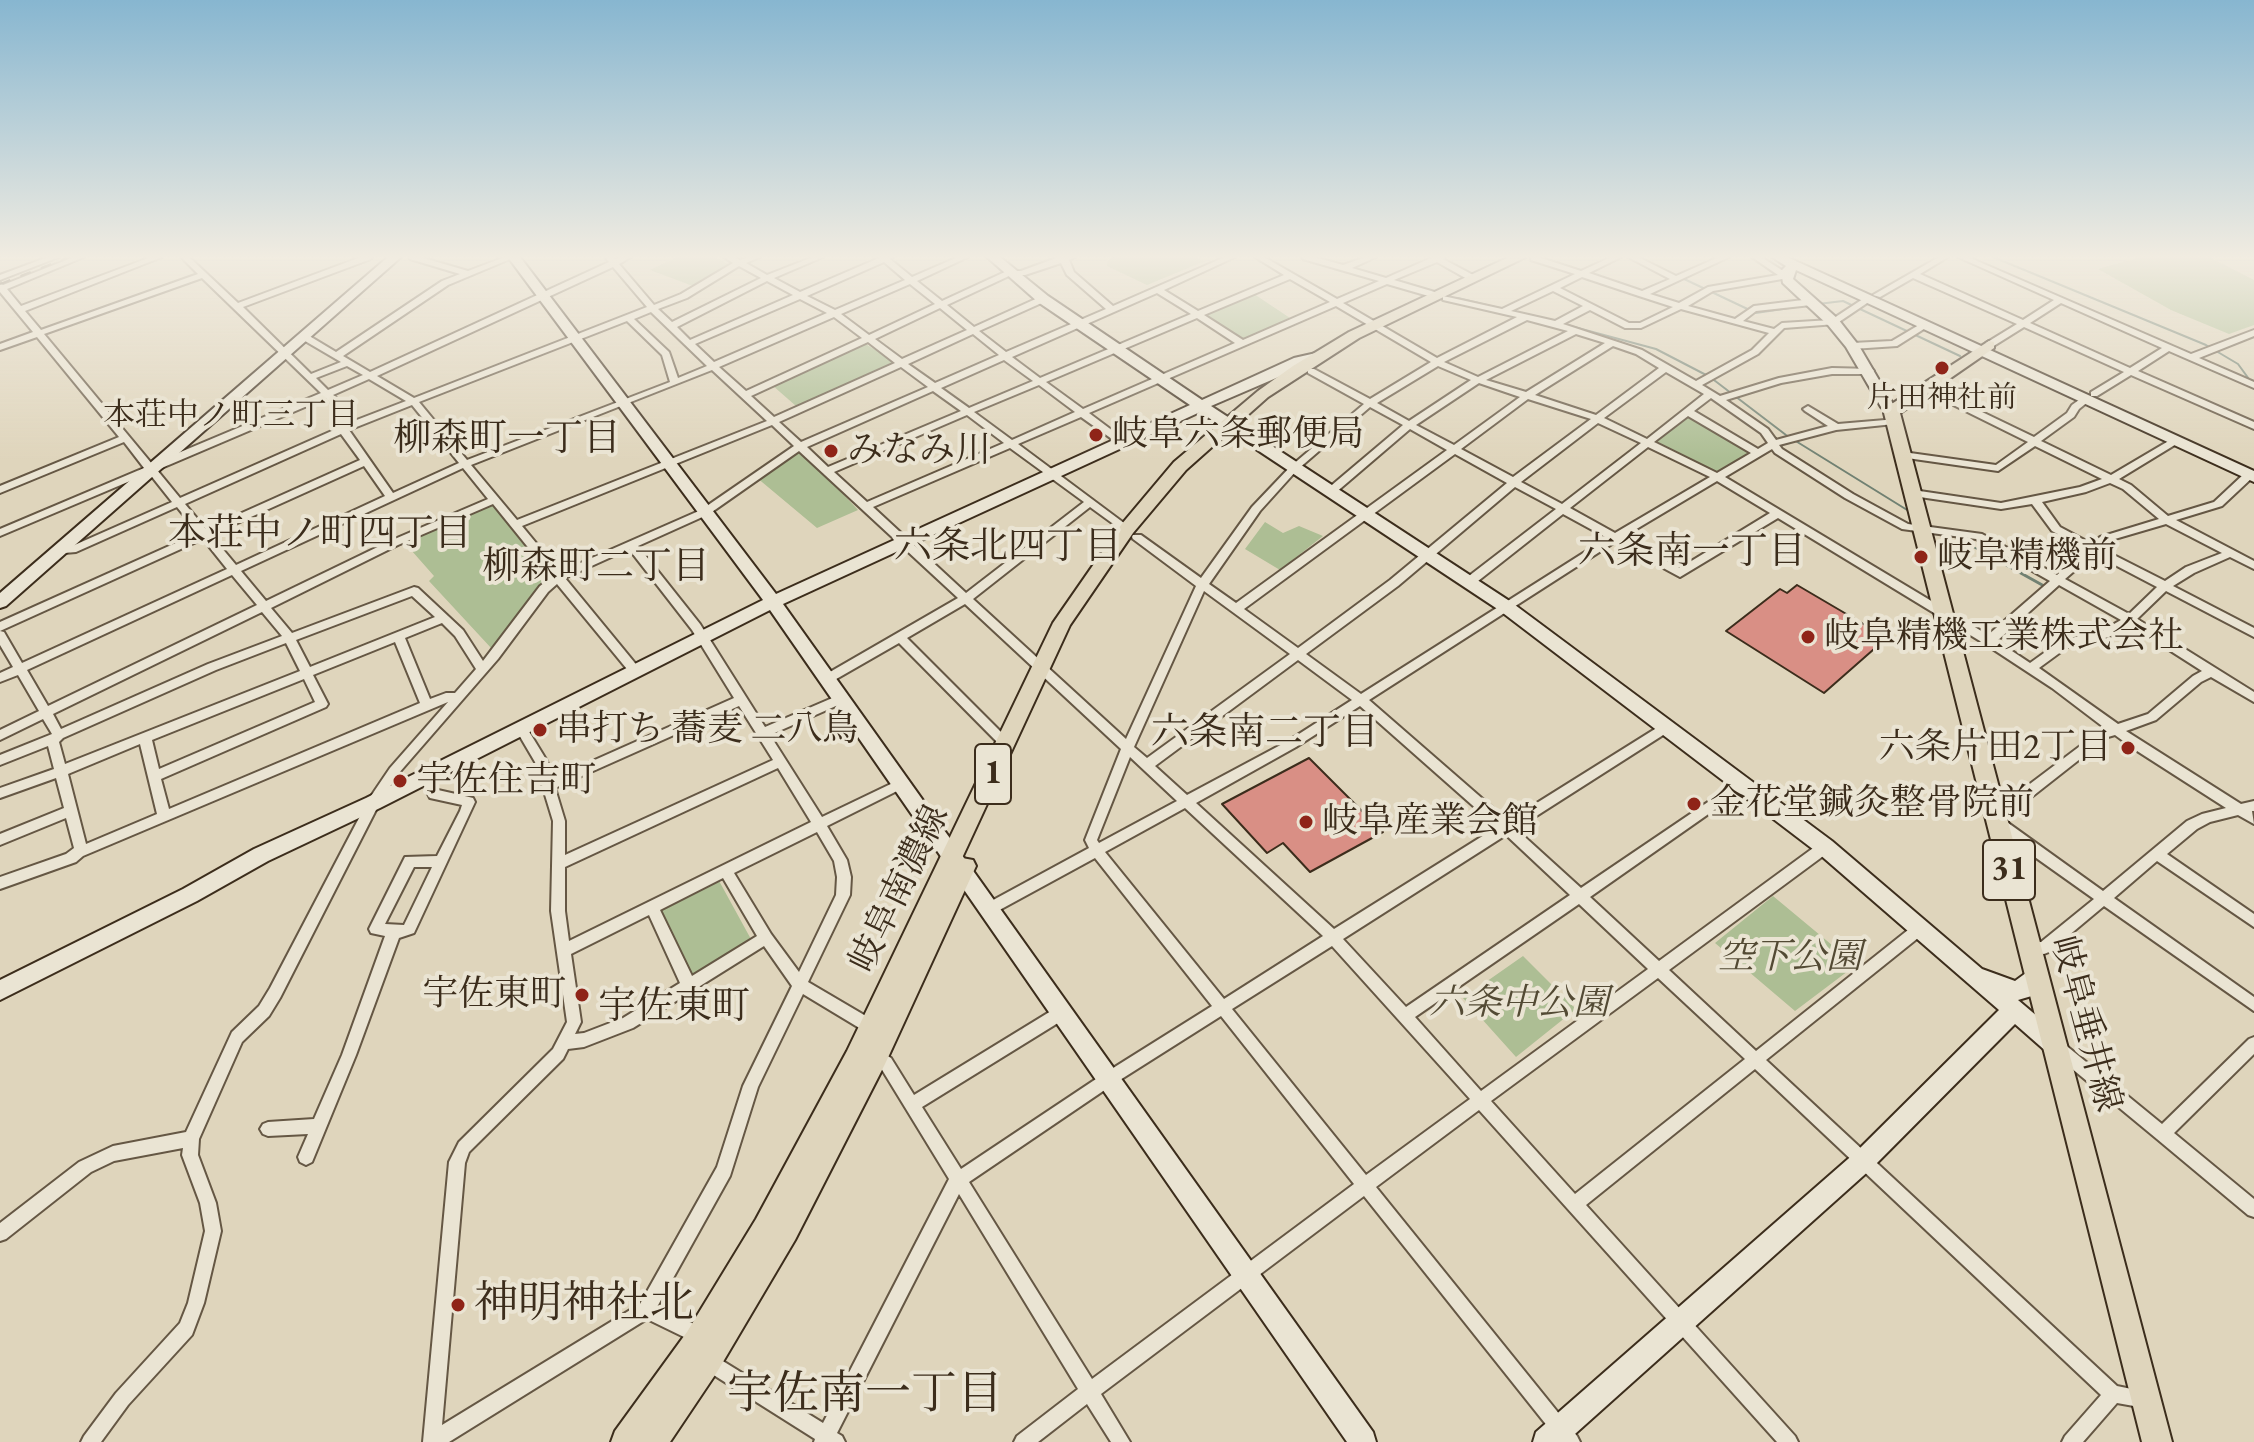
<!DOCTYPE html>
<html>
<head>
<meta charset="utf-8">
<style>
	body { margin:0 }
	canvas { display:block; background:#dfd5bc }
</style>
</head>
<body>
<canvas width="2254" height="1442"></canvas>
<script>
const context = document.querySelector('canvas').getContext('2d');
context.lineJoin = 'round';
function paint(path, color) {
  context.fillStyle = color;
  context.fill(path, 'evenodd');
}
function shape(rows) {
  const path = new Path2D();
  for (const r of rows) {
    path.moveTo(r[0], r[1]);
    for (let i = 2; i < r.length; i += 2) path.lineTo(r[i], r[i + 1]);
  }
  return path;
}
function stroke(path, color, width, dash) {
  context.strokeStyle = color;
  context.lineWidth = width;
  context.lineCap = dash ? 'butt' : 'round';
  context.setLineDash(dash || []);
  context.stroke(path);
}
function drawText(font, color, halo, rows, align = 'center') {
  context.font = font + ' "EB Garamond","Noto Serif JP",serif';
  context.lineWidth = 8;
  context.setLineDash([]);
  context.textBaseline = 'middle';
  context.strokeStyle = halo;
  context.fillStyle = color;
  for (const [text, x, y, turn = 0] of rows) {
    context.save();
    context.translate(x, y);
    context.rotate((+turn || 0) * Math.PI / 180);
    context.textAlign = isNaN(turn) ? turn : align;
    if (halo) context.strokeText(text, 0, 0);
    context.fillText(text, 0, 0);
    context.restore();
  }
}
const green = shape([
	[677,257,715,257,728,264,693,286,650,270],
	[1115,257,1195,257,1205,261,1147,285,1107,266,1108,260],
	[2141,257,2209,257,2254,280,2254,325,2229,334,2171,310,2098,269],
	[1251,292,1293,320,1240,342,1200,314],
	[864,343,895,362,796,406,772,385],
	[1688,413,1756,452,1717,475,1653,443],
	[799,447,858,510,817,528,756,477],
	[493,503,552,574,492,649,429,581,434,576,404,542],
	[1265,522,1283,533,1299,526,1323,536,1280,570,1245,549],
	[718,879,752,941,698,973,689,975,656,910],
	[1773,896,1856,965,1795,1011,1715,943],
	[1523,956,1576,1009,1516,1057,1463,998]
]);
const streamFar1 = shape([
	[1541,257,1583,271],
	[1993,257,2206,345,2238,364,2254,386],
	[1682,278,1756,313,1810,305],
	[1458,298,1540,318],
	[1818,304,1843,301,1960,356],
	[1563,324,1656,349,1710,377,1786,435,1912,513],
	[1950,534,1986,554]
]);
const stream = shape([
	[1983,552,2044,586]
]);
const building = shape([
	[1797,585,1877,632,1882,642,1824,693,1726,631,1780,589,1787,593,1797,585],
	[1309,758,1383,832,1310,872,1283,843,1267,853,1222,804,1309,758]
]);
const street = shape([
	[48,257,59,257,0,280,0,275,48,257],
	[74,257,84,257,7,289,21,306,151,257,162,257,25,311,41,330,198,274,181,257,189,257,238,303,361,257,372,257,371,259,243,307,311,374,341,362,300,338,300,334,306,334,336,352,442,281,460,274,410,259,409,257,420,257,468,271,505,257,515,257,448,285,343,356,370,372,609,262,605,257,613,257,615,259,621,257,631,257,619,264,654,305,681,294,733,263,724,257,734,257,740,260,749,257,760,257,746,263,767,275,813,257,823,257,774,278,800,292,879,258,878,257,893,257,890,259,912,277,958,257,968,257,917,281,942,301,1007,271,1021,271,1059,257,1075,257,1069,260,1074,272,1113,306,1225,257,1235,257,1164,290,1198,311,1284,275,1255,257,1264,257,1337,299,1379,281,1303,259,1302,257,1314,257,1343,265,1366,257,1376,257,1352,268,1386,278,1431,258,1430,257,1445,257,1443,259,1475,276,1475,280,1469,280,1437,262,1394,280,1438,293,1438,297,1432,297,1387,284,1343,303,1437,358,1517,317,1443,300,1443,296,1502,309,1575,274,1531,260,1531,257,1538,257,1581,271,1611,257,1621,257,1589,273,1642,291,1670,279,1628,257,1638,257,1676,276,1719,257,1729,257,1650,294,1679,303,1708,287,1778,275,1752,257,1761,257,1788,274,1788,278,1713,291,1688,306,1735,319,1754,306,1811,299,1815,302,1811,305,1756,311,1743,321,1774,329,1782,323,1831,320,1866,297,1873,299,1836,324,1784,328,1758,354,1702,385,1720,396,1779,378,1832,368,1872,369,1874,371,1869,374,1832,374,1781,383,1726,400,1768,429,1776,440,1828,426,1805,411,1803,409,1808,406,1838,424,1897,419,1897,423,1894,424,1836,430,1779,445,1782,449,1853,494,1908,524,1982,534,2057,575,2086,549,2052,531,2032,504,2001,509,1913,496,1908,493,1913,490,2001,503,2080,487,2102,479,2035,446,1998,471,1900,457,1898,455,1903,452,1996,465,2028,442,1923,390,1923,386,1926,385,2034,437,2067,413,2072,405,2083,397,2089,397,2089,401,2079,409,2074,417,2041,441,2111,475,2172,439,2178,439,2178,443,2119,479,2131,485,2168,516,2214,502,2245,473,2253,473,2253,477,2222,506,2176,520,2254,561,2254,569,2230,557,2194,573,2173,586,2254,628,2254,637,2166,591,2137,619,2254,692,2254,702,2211,677,2201,682,2156,720,2126,731,2241,804,2254,801,2254,811,2252,811,2254,824,2238,815,2210,822,2197,829,2167,854,2254,914,2254,927,2157,861,2114,898,2254,997,2254,1011,2104,906,2049,952,2044,954,2025,951,2023,947,2025,943,2041,942,2094,899,1994,828,1993,824,1994,820,1999,819,2004,820,2103,891,2187,821,2202,814,2226,808,2134,749,2115,735,2108,737,2010,814,1989,814,1988,810,1989,806,2002,805,2100,731,2106,729,2052,688,1985,644,1778,518,1680,577,1615,542,1369,700,1508,821,1663,724,1671,724,1673,727,1671,730,1516,829,1581,888,1739,781,1747,781,1749,784,1747,787,1590,897,1659,961,1820,843,1825,842,1830,843,1832,847,1830,851,1669,970,1756,1051,1913,926,1918,924,1923,926,1925,930,1923,934,1766,1060,2117,1386,2151,1393,2154,1399,2151,1405,2145,1408,2117,1403,2083,1442,2062,1442,2065,1436,2101,1395,1755,1069,1586,1205,1795,1436,1798,1442,1777,1442,1479,1110,1376,1187,1577,1436,1580,1442,1560,1442,1364,1196,1101,1394,1130,1442,1111,1442,1087,1404,1038,1442,1014,1442,1017,1436,1078,1389,959,1194,837,1433,842,1436,845,1442,814,1442,815,1439,701,1367,698,1361,701,1355,707,1352,713,1355,823,1423,949,1179,881,1068,871,1061,869,1056,871,1051,876,1049,891,1058,914,1095,1056,1008,1061,1006,1066,1008,1068,1013,1066,1018,922,1107,961,1169,1102,1075,1212,1006,1095,858,994,913,989,915,984,913,982,909,984,905,1089,848,1085,840,1121,749,965,604,907,638,1010,741,1012,744,1010,747,1002,747,899,643,831,682,823,682,821,679,823,676,958,598,799,451,709,514,638,546,700,624,765,727,837,696,845,696,847,699,845,702,770,735,822,817,897,781,901,779,905,781,907,784,905,787,827,826,847,860,851,877,850,895,808,982,876,1022,878,1027,876,1032,871,1034,866,1032,803,994,758,1087,730,1176,657,1307,696,1325,705,1341,702,1347,696,1350,690,1347,684,1337,647,1319,449,1442,423,1442,449,1162,459,1142,553,1049,567,1022,551,911,553,821,535,762,515,728,517,725,525,725,547,761,552,779,734,698,692,630,629,549,565,578,639,668,641,671,639,674,631,674,557,584,548,592,498,659,398,774,378,806,280,998,269,1016,242,1042,199,1139,198,1155,216,1203,221,1231,204,1303,192,1335,128,1405,101,1442,81,1442,84,1436,116,1393,180,1323,188,1303,205,1231,200,1203,182,1155,183,1148,114,1161,91,1172,6,1239,0,1241,0,1223,79,1162,113,1146,186,1132,232,1032,259,1006,270,988,369,799,390,768,448,702,83,856,76,862,0,889,0,877,66,854,74,848,66,818,0,845,0,834,64,808,56,778,0,798,0,788,54,769,48,746,0,765,0,755,52,734,43,719,0,740,0,730,39,711,18,675,0,682,0,673,13,667,0,645,0,631,4,632,22,663,227,569,203,539,0,631,0,622,198,533,177,507,76,552,53,554,52,552,53,550,70,547,172,502,149,473,0,536,0,529,144,468,124,442,0,493,0,486,119,437,37,337,0,350,0,344,33,332,0,292,0,283,3,285,74,257],
	[884,262,905,280,835,310,807,296,884,262],
	[1061,263,1067,275,1106,309,1006,352,979,331,1046,301,1046,297,1040,297,974,327,947,305,1011,275,1025,275,1061,263],
	[739,266,761,278,672,322,658,309,687,298,739,266],
	[613,267,647,307,414,398,377,376,613,267],
	[1582,277,1639,296,1673,307,1640,323,1629,323,1560,288,1582,277],
	[202,278,321,393,152,464,44,334,202,278],
	[1290,279,1330,302,1243,340,1204,315,1290,279],
	[767,281,793,295,690,340,677,327,767,281],
	[910,284,935,304,869,335,841,314,910,284],
	[1553,291,1583,306,1555,321,1511,311,1553,291],
	[1157,293,1191,314,1040,378,1012,357,1157,293],
	[800,299,827,313,714,362,695,344,800,299],
	[1336,306,1431,362,1370,399,1314,369,1308,369,1308,373,1364,404,1291,466,1252,507,1201,578,1141,535,1133,535,1132,537,1133,539,1196,586,1126,739,973,599,1090,507,1123,531,1127,532,1132,529,1018,444,1081,417,1119,444,1125,444,1125,440,1089,413,1336,306],
	[940,308,967,330,902,359,875,339,940,308],
	[1681,309,1769,333,1752,350,1696,381,1642,350,1563,324,1590,310,1625,328,1641,328,1681,309],
	[651,312,707,366,678,378,669,352,634,319,651,312],
	[834,317,862,338,746,391,719,367,834,317],
	[1197,318,1235,343,1083,409,1046,382,1197,318],
	[1527,320,1568,331,1478,377,1444,362,1527,320],
	[627,321,662,355,670,382,467,460,419,402,627,321],
	[973,334,999,355,935,383,908,364,973,334],
	[1576,334,1605,343,1526,392,1486,380,1576,334],
	[868,342,895,363,774,417,751,396,868,342],
	[1613,346,1636,354,1659,368,1596,415,1535,395,1613,346],
	[1004,360,1033,381,969,408,941,388,1004,360],
	[347,366,363,375,328,390,316,378,347,366],
	[1438,366,1471,380,1409,421,1377,403,1438,366],
	[901,367,928,387,801,442,779,422,901,367],
	[712,370,767,421,517,520,471,465,712,370],
	[1666,372,1704,394,1647,439,1604,418,1666,372],
	[369,379,406,401,354,421,354,415,333,395,369,379],
	[1479,383,1520,397,1454,445,1416,425,1479,383],
	[1039,385,1075,412,1012,440,974,412,1039,385],
	[933,391,961,411,828,467,807,447,933,391],
	[326,398,346,417,343,426,180,498,157,470,326,398],
	[1711,398,1761,433,1768,443,1758,449,1694,411,1711,398],
	[1528,399,1591,419,1513,477,1461,449,1528,399],
	[412,405,459,463,393,493,349,430,412,405],
	[1370,407,1403,425,1326,490,1326,494,1334,494,1410,429,1447,450,1236,603,1209,584,1260,511,1297,470,1370,407],
	[967,415,1004,443,867,502,834,472,967,415],
	[1688,416,1751,453,1717,473,1654,442,1688,416],
	[1598,423,1641,443,1562,504,1521,482,1598,423],
	[772,425,794,446,701,510,560,572,522,526,772,425],
	[341,434,360,460,206,529,185,504,341,434],
	[1648,447,1710,477,1615,533,1570,508,1648,447],
	[1010,448,1084,502,966,593,873,507,1010,448],
	[1772,449,1775,453,1845,498,1902,529,1976,539,2050,581,1988,635,1725,477,1772,449],
	[1455,454,1507,483,1390,580,1298,648,1244,609,1455,454],
	[364,466,385,496,236,565,211,535,364,466],
	[463,468,488,499,390,541,266,601,241,571,463,468],
	[1717,481,1770,513,1680,568,1623,537,1717,481],
	[2110,483,2123,489,2159,519,2100,537,2092,544,2060,527,2042,502,2086,492,2110,483],
	[1515,487,1556,509,1465,579,1464,582,1465,585,1473,585,1563,514,1607,538,1361,694,1306,654,1398,586,1515,487],
	[493,504,552,577,540,586,483,661,463,630,418,588,414,587,292,633,271,608,398,545,493,504],
	[2166,524,2222,553,2186,567,2165,581,2100,548,2108,541,2166,524],
	[2094,554,2157,587,2129,614,2065,579,2094,554],
	[232,575,257,605,48,706,27,670,232,575],
	[2059,585,2121,620,2102,631,2062,640,2030,663,1997,641,2059,585],
	[1204,591,1290,654,1147,758,1134,747,1204,591],
	[412,596,435,617,310,667,296,640,412,596],
	[262,612,282,636,208,664,61,729,53,714,262,612],
	[442,623,455,636,476,669,455,693,446,693,430,699,405,638,442,623],
	[2130,625,2202,671,2193,676,2148,714,2118,724,2039,668,2069,646,2109,637,2130,625],
	[395,642,420,703,169,809,161,779,326,707,328,704,313,675,395,642],
	[286,643,300,671,65,764,59,742,63,738,216,670,286,643],
	[1298,660,1352,700,1288,741,1187,795,1155,766,1298,660],
	[304,679,315,702,159,769,152,740,304,679],
	[739,706,773,760,565,855,565,821,555,788,739,706],
	[1360,706,1497,827,1334,929,1196,803,1296,747,1360,706],
	[140,744,157,814,86,844,68,774,140,744],
	[1130,757,1177,801,1099,843,1097,840,1130,757],
	[778,768,811,822,569,941,565,911,565,867,778,768],
	[1185,808,1323,936,1224,999,1105,852,1185,808],
	[817,832,834,861,837,877,836,895,799,972,771,934,734,873,817,832],
	[1506,835,1570,895,1406,1007,1343,939,1506,835],
	[723,878,757,936,692,976,660,910,723,878],
	[1579,904,1648,969,1481,1091,1415,1017,1579,904],
	[649,915,680,983,623,1018,584,1033,575,1034,581,1022,571,954,649,915],
	[764,946,792,986,743,1086,717,1167,640,1304,442,1425,465,1163,469,1152,563,1059,568,1049,584,1047,633,1028,764,946],
	[1332,946,1470,1099,1366,1175,1232,1009,1332,946],
	[1658,978,1745,1059,1575,1194,1491,1101,1658,978],
	[1221,1016,1354,1184,1092,1379,969,1182,1112,1085,1221,1016],
	[1939,257,1948,257,1920,274,2023,320,2054,300,1958,257,1968,257,2191,354,2254,330,2254,336,2199,358,2254,382,2254,388,2169,351,2138,371,2254,422,2254,429,2131,375,2097,396,2091,396,2091,392,2124,372,2024,327,1992,347,1986,347,1986,343,2017,324,1913,278,1880,297,1873,295,1939,257],
	[2061,303,2162,348,2130,368,2030,323,2061,303],
	[1924,322,1928,325,1927,327,1897,346,1852,349,1848,346,1852,343,1892,341,1924,322],
	[425,771,429,773,438,790,469,797,473,798,475,802,414,933,399,938,356,1055,312,1162,306,1165,300,1162,298,1157,308,1134,268,1136,263,1134,260,1129,263,1124,268,1122,314,1119,342,1055,385,936,371,933,369,929,405,857,437,856,460,811,462,805,430,798,419,776,421,773,425,771],
	[414,867,432,867,404,925,385,924,414,867],
	[2254,1037,2254,1054,2174,1133,2254,1199,2254,1217,2248,1215,2157,1139,2053,1053,2051,1048,2053,1043,2058,1041,2063,1043,2162,1124,2249,1039,2254,1037]
]);
const secondary = shape([
	[388,257,401,257,6,606,0,608,0,593,388,257],
	[508,257,520,257,776,594,1190,405,1038,302,987,257,1000,257,1048,296,1202,400,1294,358,1325,351,1325,357,1211,406,1511,602,1832,841,1982,969,2015,981,2030,970,2037,968,2044,970,2048,977,2035,995,2018,1000,2064,1039,2067,1046,2064,1053,2056,1056,2048,1053,2015,1024,1872,1168,1566,1442,1533,1442,1536,1432,1856,1152,1999,1010,1818,853,1499,610,1200,412,783,604,1373,1432,1376,1442,1347,1442,770,610,380,808,268,861,197,901,0,1000,0,980,183,889,254,849,366,798,763,600,508,257],
	[1772,257,1787,257,2254,471,2254,482,1796,270,1793,279,1838,319,1859,346,1893,404,1901,411,1899,414,1889,414,1881,407,1846,347,1828,325,1783,283,1781,271,1786,266,1772,257]
]);
const primary = shape([
	[1509,257,1526,257,1359,338,1268,397,1186,470,1133,533,1070,625,962,858,973,860,976,866,885,1064,795,1240,717,1372,670,1442,611,1442,615,1431,687,1332,756,1219,847,1051,1053,623,1121,525,1174,462,1258,391,1293,366,1349,332,1509,257],
	[1989,341,1994,342,1994,348,1900,413,2172,1442,2142,1442,1884,413,1890,405,1989,341]
]);
const rail = shape([
	[0,284,69,257]
]);
const markers = [
	[1942,368,8,"#8f2418"],
	[1096,435,8,"#8f2418"],
	[831,451,8,"#8f2418"],
	[1921,557,8,"#8f2418"],
	[1808,637,8,"#8f2418"],
	[540,730,8,"#8f2418"],
	[2128,748,8,"#8f2418"],
	[400,781,8,"#8f2418"],
	[1694,804,8,"#8f2418"],
	[1306,822,8,"#8f2418"],
	[582,995,8,"#8f2418"],
	[458,1305,8,"#8f2418"]
];
const farPoinames = [
	["片田神社前",1942,399]
];
const farNeighbourhoodnames = [
	["本荘中ノ町三丁目",231,416]
];
const shields = [
	[993,774,36],
	[2009,870,52]
];
const shieldNames = [
	["1",993,774],
	["31",2009,870]
];
const poiNames = [
	["岐阜六条郵便局",1112,435],
	["みなみ川",847,451],
	["岐阜精機前",1937,557],
	["岐阜精機工業株式会社",1824,637],
	["串打ち 蕎麦 二八鳥",556,730],
	["六条片田2丁目",2112,748,"right"],
	["宇佐住吉町",416,781],
	["金花堂鍼灸整骨院前",1710,804],
	["岐阜産業会館",1322,822],
	["宇佐東町",566,995,"right"]
];
const streetNames = [
	["岐阜南濃線",900,889,-64],
	["岐阜垂井線",2085,1024,75]
];
const parkNames = [
	["空下公園",1790,958],
	["六条中公園",1519,1004]
];
const neighbourhoodNames = [
	["柳森町一丁目",507,440],
	["本荘中ノ町四丁目",320,535],
	["六条北四丁目",1008,548],
	["六条南一丁目",1692,553],
	["柳森町二丁目",596,568],
	["六条南二丁目",1265,734],
	["宇佐東町",674,1008]
];
const nearPoinames = [
	["神明神社北",474,1305]
];
const nearNeighbourhoodnames = [
	["宇佐南一丁目",865,1395]
];
paint(green, '#adbe94');
stroke(streamFar1, '#718172', 2);
stroke(stream, '#718172', 3);
paint(building, '#d98f85');
stroke(building, '#3c2d1c', 2);
stroke(street, '#655744', 4);
stroke(secondary, '#3c2d1c', 4);
stroke(primary, '#3c2d1c', 4);
paint(street, '#eae4d3');
paint(secondary, '#eae4d3');
paint(primary, '#dfd5bc');
stroke(rail, '#3c2d1c', 2, [11, 11]);
const sky = context.createLinearGradient(0, 0, 0, 459);
sky.addColorStop(0, '#87b6d0');
sky.addColorStop(0.56, '#f1ece1');
sky.addColorStop(1, '#f1ece100');
context.fillStyle = sky;
context.fillRect(0, 0, 2254, 459);
for (const [x, y, r, color] of markers) {
  const dot = new Path2D();
  dot.arc(x, y, r, 0, 2 * Math.PI);
  context.fillStyle = color;
  context.fill(dot);
  stroke(dot, '#eae4d3', 3);
}
drawText('30px', '#3c2d1c', '#eae4d3', farPoinames);
drawText('32px', '#3c2d1c', '#eae4d3', farNeighbourhoodnames);
for (const [x, y, w] of shields) {
  const box = new Path2D();
  box.roundRect(x - w / 2, y - 30, w, 60, 6);
  context.fillStyle = '#eae4d3';
  context.fill(box);
  stroke(box, '#3c2d1c', 2);
}
drawText('bold 34px', '#3c2d1c', null, shieldNames);
drawText('36px', '#3c2d1c', '#eae4d3', poiNames, 'left');
drawText('36px', '#3c2d1c', '#eae4d3', streetNames);
drawText('italic 36px', '#534a34', '#eae4d3', parkNames);
drawText('38px', '#3c2d1c', '#eae4d3', neighbourhoodNames);
drawText('44px', '#3c2d1c', '#eae4d3', nearPoinames, 'left');
drawText('46px', '#3c2d1c', '#eae4d3', nearNeighbourhoodnames);
</script>
</body>
</html>
